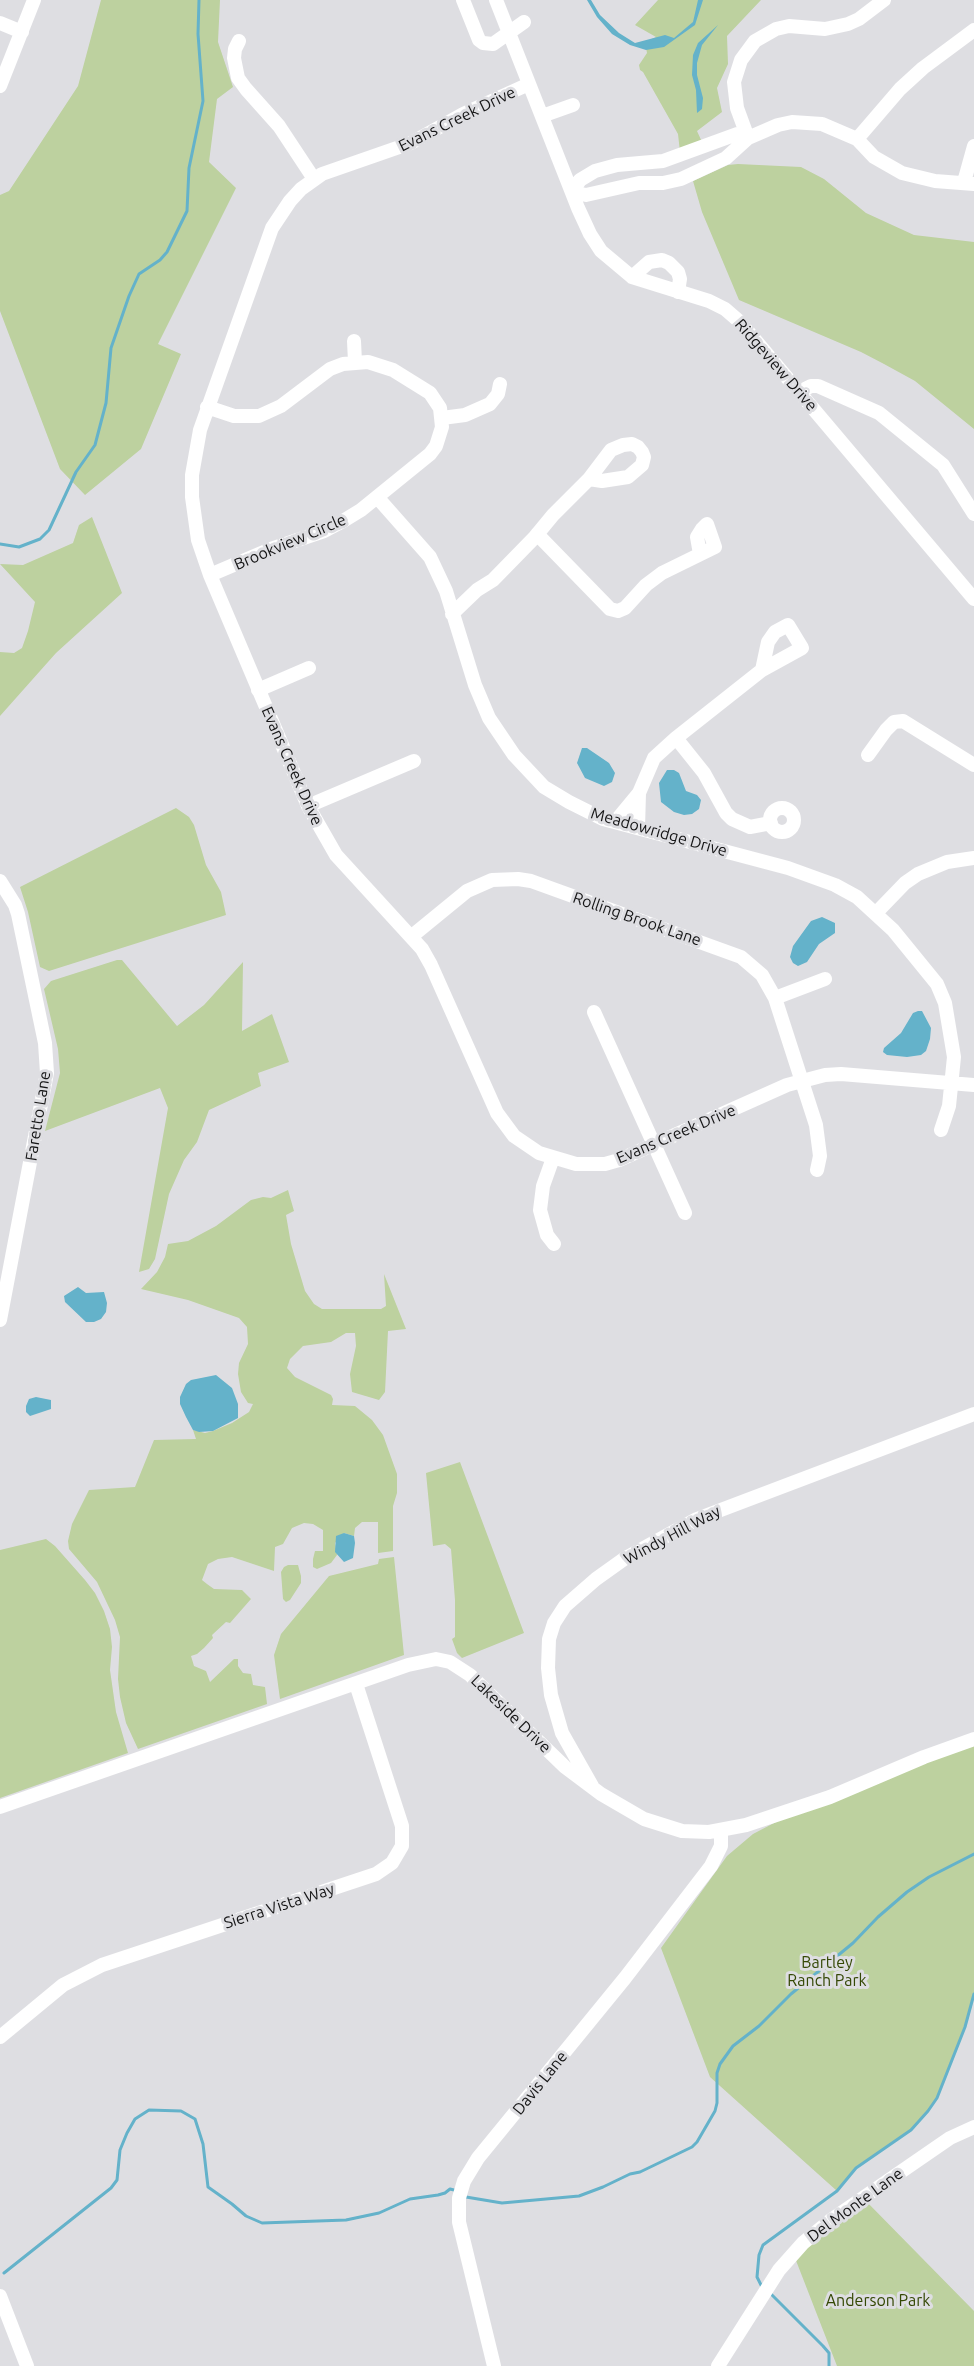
<!DOCTYPE html>
<html>
<head>
<meta charset="utf-8">
<style>
	body { margin:0 }
	canvas { display:block; background:#dedee2 }
</style>
</head>
<body>
<canvas width="974" height="2366"></canvas>
<script>
const context = document.querySelector('canvas').getContext('2d');
context.lineJoin = 'round';
function paint(path, color) {
  context.fillStyle = color;
  context.fill(path, 'evenodd');
}
function shape(rows) {
  const path = new Path2D();
  for (const r of rows) {
    if (r.length === 3) {
      path.moveTo(r[0] + r[2], r[1]);
      path.arc(r[0], r[1], r[2], 0, 2 * Math.PI);
      continue;
    }
    path.moveTo(r[0], r[1]);
    for (let i = 2; i < r.length; i += 2) path.lineTo(r[i], r[i + 1]);
  }
  return path;
}
function stroke(path, color, width, dash) {
  context.strokeStyle = color;
  context.lineWidth = width;
  context.lineCap = dash ? 'butt' : 'round';
  context.setLineDash(dash || []);
  context.stroke(path);
}
function drawText(font, color, halo, rows, align = 'center') {
  context.font = font + ' Ubuntu,sans-serif';
  context.lineWidth = 6;
  context.setLineDash([]);
  context.textBaseline = 'middle';
  context.strokeStyle = halo;
  context.fillStyle = color;
  for (const [text, x, y, turn = 0] of rows) {
    context.save();
    context.translate(x, y);
    context.rotate((+turn || 0) * Math.PI / 180);
    context.textAlign = isNaN(turn) ? turn : align;
    if (halo) context.strokeText(text, 0, 0);
    context.fillText(text, 0, 0);
    context.restore();
  }
}
const green = shape([
	[101,0,220,0,218,42,233,87,217,99,209,162,236,188,158,344,181,354,141,449,85,495,60,469,0,311,0,195,9,191,78,86],
	[658,0,761,0,727,36,728,64,717,88,722,112,697,131,702,142,680,152,678,134,643,72,640,70,639,65,647,53,645,42,656,37,635,25],
	[738,164,801,167,824,179,866,213,914,235,974,242,974,429,915,381,884,364,861,352,739,300,702,212,693,181,728,165],
	[92,517,122,593,56,653,0,716,0,652,14,653,22,648,28,631,35,602,0,564,23,565,73,543,79,525],
	[176,808,189,817,194,825,206,865,221,892,226,915,49,971,40,967,28,912,20,887],
	[117,960,122,960,177,1026,204,1005,243,962,242,1031,272,1014,289,1062,258,1073,261,1086,209,1110,197,1142,184,1160,169,1194,155,1259,149,1269,139,1272,168,1108,160,1088,45,1131,60,1073,58,1049,44,989,51,981],
	[288,1190,294,1211,286,1215,291,1244,305,1291,314,1304,322,1309,381,1309,386,1306,384,1274,406,1329,388,1331,385,1392,379,1400,352,1392,350,1374,356,1346,355,1333,346,1333,331,1342,303,1346,290,1359,287,1368,295,1377,331,1395,333,1399,332,1405,355,1406,372,1420,383,1435,397,1474,397,1493,393,1506,393,1551,378,1553,378,1522,362,1522,355,1528,354,1536,344,1533,335,1543,337,1555,331,1563,317,1569,313,1567,313,1559,315,1551,323,1551,323,1530,313,1524,304,1523,292,1528,283,1544,275,1547,274,1571,232,1557,218,1559,208,1564,202,1580,207,1584,214,1589,242,1590,251,1599,230,1623,226,1622,212,1635,213,1638,204,1648,197,1654,191,1656,194,1666,206,1671,210,1682,234,1659,238,1659,238,1666,243,1673,251,1674,253,1685,265,1687,267,1704,138,1749,126,1723,120,1697,118,1679,120,1637,115,1620,97,1582,69,1549,68,1541,72,1524,89,1490,135,1487,154,1440,196,1439,193,1430,205,1433,213,1431,232,1423,249,1412,253,1404,248,1403,241,1392,238,1374,239,1363,248,1344,247,1327,239,1318,188,1300,141,1289,157,1272,165,1257,168,1244,188,1241,216,1226,251,1200,263,1197,271,1198],
	[460,1462,524,1633,462,1658,457,1653,452,1639,455,1637,455,1600,451,1549,445,1544,433,1546,426,1473],
	[46,1539,55,1546,85,1580,95,1593,104,1611,110,1629,112,1647,110,1670,116,1712,128,1753,0,1798,0,1550],
	[394,1557,404,1655,280,1699,274,1655,281,1634,329,1576,378,1564,379,1559],
	[288,1565,298,1565,301,1576,301,1583,290,1600,286,1602,283,1599,281,1572,284,1567],
	[974,1742,974,1994,965,2027,937,2098,928,2111,911,2130,856,2168,837,2191,710,2077,661,1948,727,1856,753,1834,799,1810],
	[864,2199,974,2311,974,2366,837,2366,795,2258]
]);
const water = shape([
	[587,0,591,0,600,15,619,33,635,43,665,35,674,38,693,22,698,0,703,0,695,25,664,47,646,50,630,45,612,34,597,17],
	[718,25,702,45,697,63,697,75,703,98,702,109,697,113,696,90,692,75,693,55,698,43],
	[582,748,587,748,609,763,615,773,612,782,604,786,585,778,577,763],
	[667,770,674,770,679,773,686,791,697,795,701,800,699,809,692,814,684,815,674,812,661,802,659,783],
	[822,917,835,923,835,933,819,944,807,962,798,966,793,963,790,957,793,946,811,921],
	[918,1011,922,1011,931,1028,930,1039,926,1051,921,1055,907,1057,887,1055,883,1052,884,1048,901,1033,913,1013],
	[78,1287,86,1293,104,1292,107,1303,106,1312,101,1319,94,1322,86,1322,65,1302,64,1296],
	[216,1375,232,1388,238,1404,238,1418,213,1431,199,1432,193,1430,186,1417,180,1404,180,1397,186,1384,191,1380],
	[36,1397,51,1400,51,1409,30,1416,26,1412,26,1406,29,1399],
	[344,1533,354,1536,355,1543,353,1558,344,1562,335,1552,336,1536]
]);
const stream = shape([
	[0,544,19,547,40,539,49,530,76,472,95,445,106,403,111,348,129,296,139,274,160,260,167,252,187,211,189,168,203,101,198,34,199,0],
	[466,2197,502,2203,579,2196,603,2187,630,2174,640,2172,692,2147,697,2142,715,2111,717,2103,717,2073,720,2064,733,2046,759,2026,791,1994,853,1943,878,1917,907,1892,929,1877,974,1854],
	[4,2273,111,2188,117,2180,120,2150,127,2133,135,2119,149,2110,181,2111,195,2119,203,2144,208,2187,232,2204,246,2216,262,2223,346,2220,379,2213,410,2199,438,2195,445,2193,450,2189,454,2190],
	[762,2287,757,2277,759,2255,763,2245,837,2191,856,2168,911,2130,928,2111,937,2098,965,2027,974,1994],
	[770,2293,823,2346,829,2353,829,2366]
]);
const minor = shape([
	[463,0,479,40,483,43,493,44,524,22],
	[496,0,578,208,590,234,601,251,632,277,709,301,725,309,740,322,974,599],
	[884,0,859,19,848,24,825,29,789,26,776,29,755,41,741,60,734,82,737,108,748,138,778,125,792,122,822,124,857,139,874,157,902,173,935,181,974,184],
	[0,23,22,32],
	[239,41,235,49,234,58,238,78,246,89,279,126,314,179],
	[529,84,463,114,411,143,322,174,301,189,290,201,272,228,200,430,192,475,192,497,198,540,210,575,308,806,336,855,422,949,431,965,497,1113,514,1136,539,1153,576,1164,605,1164,619,1160,787,1085,825,1075,841,1074,974,1085],
	[0,86,34,0],
	[542,116,573,105],
	[737,134,748,138,726,158,681,179,663,183,639,183,586,195,572,192,580,180,595,171,617,165,663,161,737,134],
	[857,139,900,89,923,68,974,30],
	[964,182,974,146],
	[632,277,649,262,662,260,669,263,678,272,680,279,678,292],
	[354,341,355,362],
	[799,392,811,386,818,386,879,413,943,465,974,514],
	[207,407,234,416,259,416,281,406,330,369,343,364,368,362,393,370,430,393,440,408,442,427,436,446,430,454,361,510,343,521,324,531,271,549,210,575],
	[442,418,465,415,490,404,498,394,500,384],
	[377,497,430,557,446,591,475,685,489,718,514,755,544,787,569,802,603,819,788,868,835,885,857,897,893,930,937,984,945,1003,954,1057,949,1106,941,1130],
	[537,534,610,609,618,611,625,608,646,585,662,573,715,547,707,524,702,529,697,537,700,554],
	[452,614,477,590,493,580,534,538,553,515,589,479,611,450,623,445,632,444,638,447,642,452,644,457,642,465,628,477,602,481,589,479],
	[258,690,309,668],
	[676,738,704,773,726,813,732,819,750,827,771,823],
	[868,755,886,730,894,722,903,721,974,765],
	[308,806,414,761],
	[782,820,12],
	[615,822,639,793],
	[638,828,639,793,654,758,676,738,762,670,802,648,788,625,775,632,768,642,762,670],
	[0,881,15,905,18,914,45,1043,47,1073,0,1320],
	[876,913,905,883,918,874,947,862,974,858],
	[412,936,467,891,492,880,518,879,531,881,741,957,762,975,775,998,816,1125,820,1156,817,1170],
	[775,998,825,979],
	[594,1012,685,1213],
	[553,1158,543,1186,540,1210,547,1235,554,1244],
	[592,1786,562,1733,551,1695,548,1668,549,1639,554,1623,565,1606,596,1579,624,1559,697,1519,974,1414],
	[0,1807,408,1665,436,1659,450,1662,470,1675,565,1767,601,1794,644,1819,682,1831,709,1832,746,1825,830,1797,924,1757,974,1739],
	[0,2037,63,1985,102,1965,376,1874,392,1863,402,1846,402,1826,356,1684],
	[0,2296,27,2366],
	[494,2366,459,2222,459,2198,464,2181,478,2158,625,1978,711,1866,721,1846,721,1830],
	[718,2366,779,2270,803,2243,831,2220,934,2149,950,2138,974,2127]
]);
const streetNames = [
	["Evans Creek Drive",457,119,-26],
	["Ridgeview Drive",776,365,49],
	["Brookview Circle",290,542,-23],
	["Evans Creek Drive",292,766,66],
	["Meadowridge Drive",659,832,16],
	["Rolling Brook Lane",637,919,19],
	["Faretto Lane",38,1116,-81],
	["Evans Creek Drive",676,1134,-23],
	["Windy Hill Way",672,1535,-28],
	["Lakeside Drive",511,1714,44],
	["Sierra Vista Way",279,1906,-18],
	["Davis Lane",540,2083,-51],
	["Del Monte Lane",855,2205,-36]
];
const parkNames = [
	["Bartley",827,1963],
	["Ranch Park",827,1981],
	["Anderson Park",878,2301]
];
paint(green, '#bdd19f');
paint(water, '#64b2ca');
stroke(stream, '#64b2ca', 3);
stroke(minor, '#fff', 14);
drawText('16px', '#151516', '#dedee2', streetNames);
drawText('16px', '#344804', '#dedee2', parkNames);
</script>
</body>
</html>
